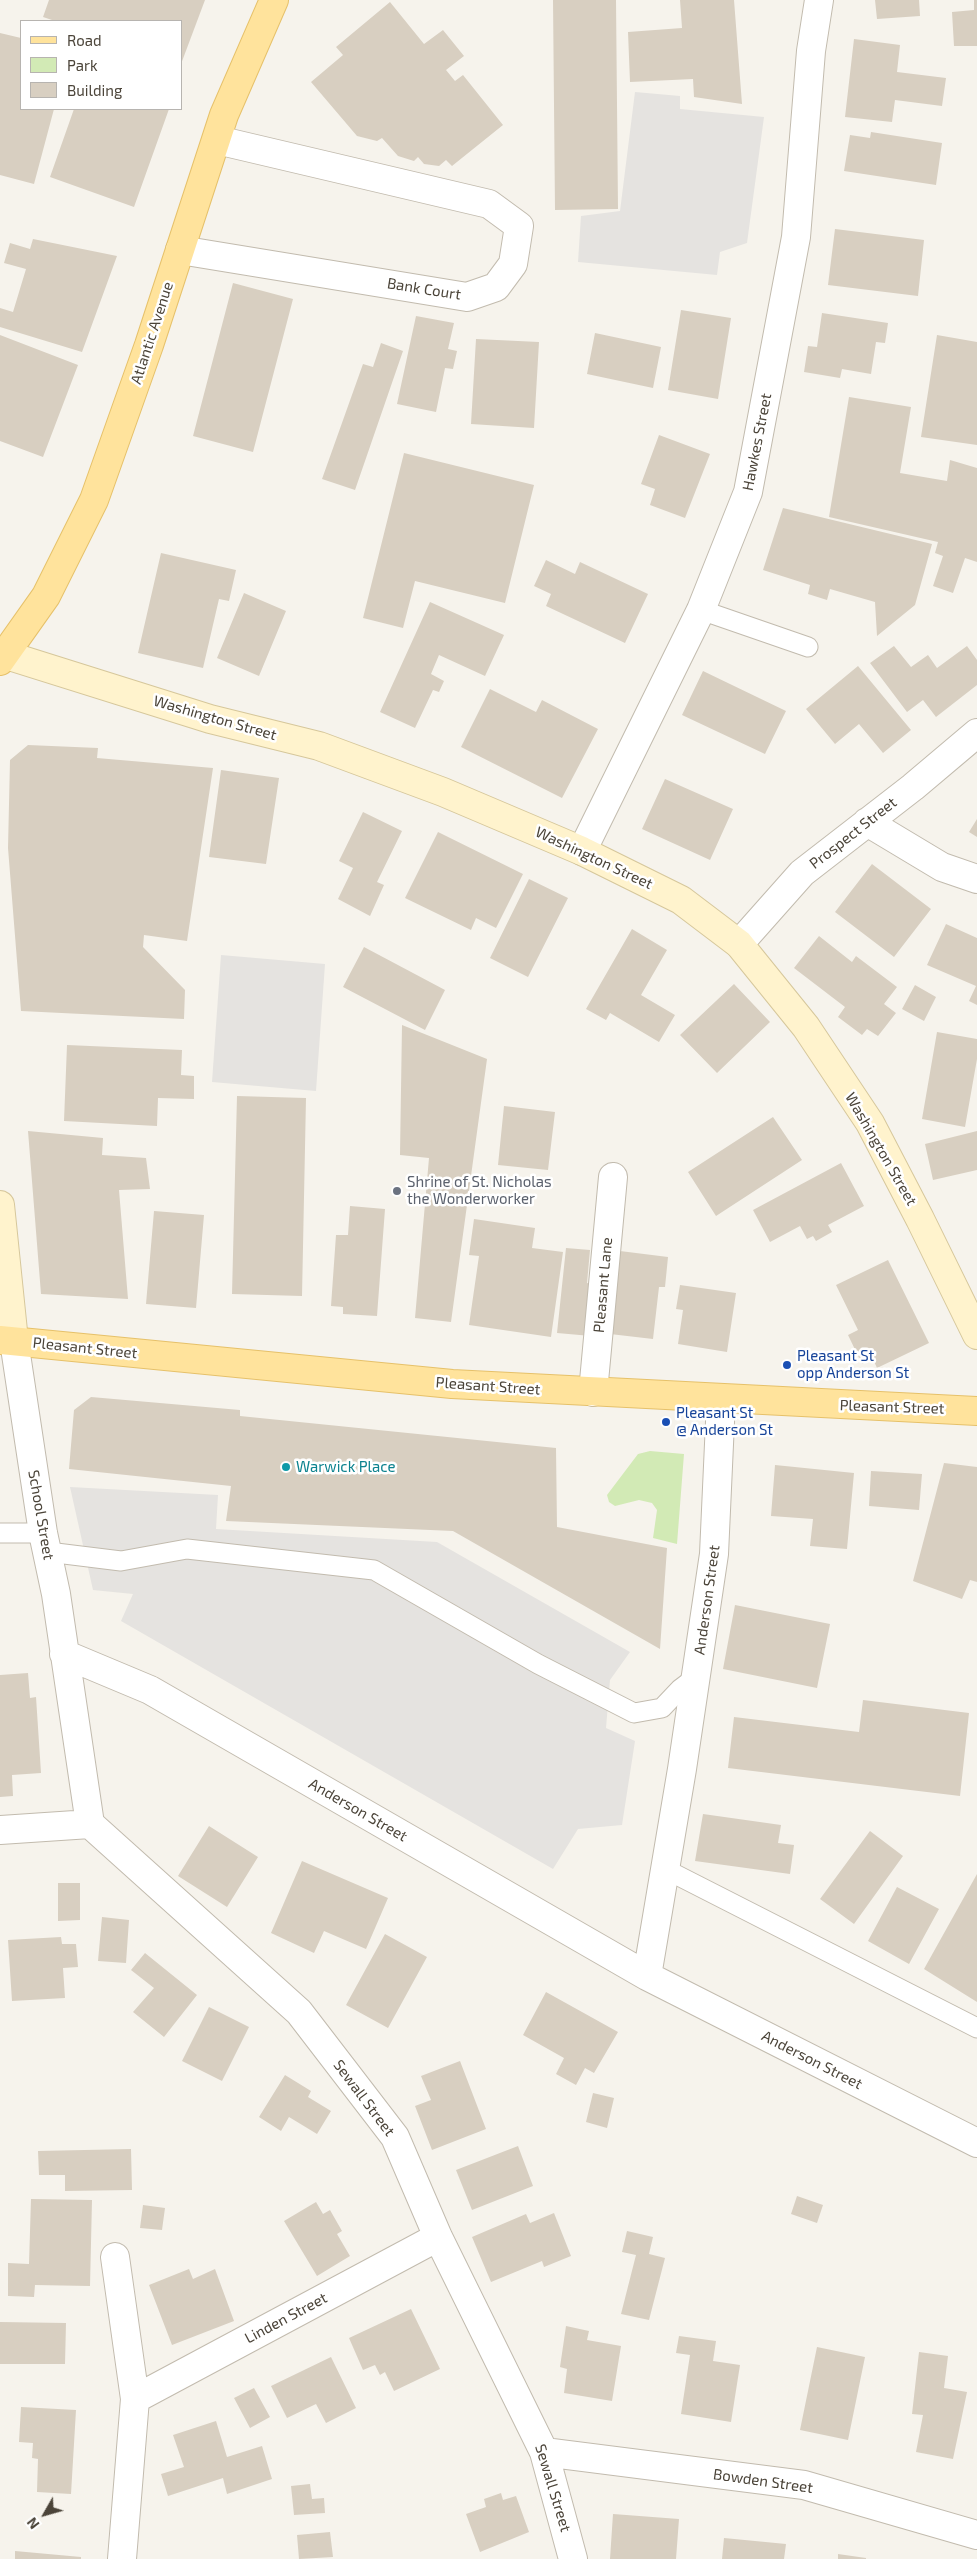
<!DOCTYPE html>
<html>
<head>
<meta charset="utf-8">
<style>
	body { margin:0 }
	#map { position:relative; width:977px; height:2559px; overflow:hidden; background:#f6f3ec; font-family:"Exo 2",sans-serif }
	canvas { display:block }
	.legend { position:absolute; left:20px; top:20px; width:162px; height:90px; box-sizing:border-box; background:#fff; border:1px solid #b7b4b0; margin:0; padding:6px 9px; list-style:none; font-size:15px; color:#4b4439 }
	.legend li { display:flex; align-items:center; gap:10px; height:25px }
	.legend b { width:25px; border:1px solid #b7b4b0 }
	.north { position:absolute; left:20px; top:2489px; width:50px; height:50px; -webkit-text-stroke:4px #fff; paint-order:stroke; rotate:232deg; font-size:14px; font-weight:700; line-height:20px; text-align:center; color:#4b4439 }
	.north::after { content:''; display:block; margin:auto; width:18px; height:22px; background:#4b4439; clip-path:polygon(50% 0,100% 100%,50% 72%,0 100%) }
</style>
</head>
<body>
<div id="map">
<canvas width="977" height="2559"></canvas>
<ul class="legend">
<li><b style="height:6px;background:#ffe39c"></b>Road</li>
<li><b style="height:14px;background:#d2eab5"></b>Park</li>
<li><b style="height:14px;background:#d8cfc1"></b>Building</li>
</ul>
<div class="north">N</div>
</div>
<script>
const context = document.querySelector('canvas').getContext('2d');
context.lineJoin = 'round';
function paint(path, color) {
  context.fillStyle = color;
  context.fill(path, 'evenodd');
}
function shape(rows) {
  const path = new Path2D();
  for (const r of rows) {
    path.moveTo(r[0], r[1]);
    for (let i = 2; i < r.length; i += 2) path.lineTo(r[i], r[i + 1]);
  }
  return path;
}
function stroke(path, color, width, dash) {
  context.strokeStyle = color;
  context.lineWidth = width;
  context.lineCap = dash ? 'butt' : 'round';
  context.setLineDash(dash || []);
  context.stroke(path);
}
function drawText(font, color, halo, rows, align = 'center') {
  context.font = font + ' "Exo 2",sans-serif';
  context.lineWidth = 5;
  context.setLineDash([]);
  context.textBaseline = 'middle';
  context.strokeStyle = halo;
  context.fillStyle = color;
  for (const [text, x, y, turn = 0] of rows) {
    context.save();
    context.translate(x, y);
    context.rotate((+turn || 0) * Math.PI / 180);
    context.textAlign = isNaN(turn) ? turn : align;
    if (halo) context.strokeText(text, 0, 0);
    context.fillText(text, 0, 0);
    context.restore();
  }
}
const green = shape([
	[650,1451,684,1454,677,1544,653,1538,657,1510,652,1503,639,1500,615,1506,609,1502,607,1495,638,1454]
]);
const parking = shape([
	[635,92,680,96,680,109,764,117,747,243,720,252,717,275,578,262,581,216,620,211],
	[221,955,325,964,316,1091,212,1082],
	[70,1487,218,1495,216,1529,437,1542,630,1652,610,1680,606,1728,635,1741,622,1825,578,1829,553,1869,121,1621,133,1594,93,1590]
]);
const building = shape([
	[49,0,205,0,181,64,181,21,55,21,43,17],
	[553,0,616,0,618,209,555,210],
	[680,0,734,0,742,104,694,97,693,79,630,82,628,32,682,28],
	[875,0,919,0,920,16,877,19],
	[974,0,977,0,977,46,954,46,952,12,974,10],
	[390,2,424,44,443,30,464,56,446,70,455,81,463,75,503,125,452,166,446,160,439,166,424,164,418,157,414,161,398,156,382,138,377,141,357,136,311,82,343,55,336,47],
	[0,33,21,38,21,109,54,109,34,184,0,175],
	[854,39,900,45,897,72,946,78,942,106,895,100,892,122,845,117],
	[74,109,169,109,134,207,50,177],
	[871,132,942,143,936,185,844,171,850,135,870,138],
	[835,229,924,240,918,296,828,285],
	[33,239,117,256,82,352,0,327,0,308,13,312,26,269,4,263,10,243,30,249],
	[233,283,293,299,253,452,193,436],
	[681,310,731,318,718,399,668,390],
	[822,313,888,323,885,343,876,342,871,374,842,369,840,378,804,372,808,346,817,347],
	[416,316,454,323,448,349,457,351,453,369,445,368,436,412,397,404],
	[595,333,661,347,653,388,587,374],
	[0,335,78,365,43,457,0,441],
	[937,335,977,342,977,445,921,437],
	[476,339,539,342,534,428,471,424],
	[381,343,403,351,355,490,322,479,363,364,373,367],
	[849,397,911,407,900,473,947,481,950,460,977,468,977,562,965,558,953,593,933,586,943,556,935,553,938,542,829,517],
	[659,435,710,454,685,518,650,505,655,489,641,484],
	[404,453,534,485,505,603,415,581,403,628,363,618],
	[783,508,932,544,915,605,877,636,875,602,830,589,827,600,808,594,810,585,763,570],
	[161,553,236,570,229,601,219,599,203,668,138,653],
	[546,560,575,574,580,562,648,594,625,643,546,606,551,594,534,586],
	[244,593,286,611,259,676,217,658],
	[430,602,504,635,485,676,439,655,431,674,444,681,439,692,433,690,415,728,380,712],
	[894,646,911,667,928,655,937,668,967,646,977,660,977,685,936,717,923,700,907,712,870,663],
	[858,666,911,730,883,753,859,724,835,744,806,709],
	[703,671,786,711,765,754,682,715],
	[490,689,536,712,542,700,598,729,562,798,461,747],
	[28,745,98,748,97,758,213,768,187,941,144,935,143,947,185,990,184,1019,21,1011,8,848,10,760],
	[221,770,279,778,266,864,209,857],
	[665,779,733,809,710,860,642,829],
	[363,812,402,831,377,882,384,885,370,916,338,899,353,868,339,861],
	[977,819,977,837,969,832],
	[438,832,523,874,496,928,476,918,471,930,405,898],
	[872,864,931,909,894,957,835,912],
	[529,879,568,898,528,977,490,958],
	[946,924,977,938,977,1005,969,1001,976,986,927,965],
	[632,929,667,950,641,995,675,1015,659,1042,610,1013,606,1020,586,1009],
	[819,936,852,962,856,956,897,987,884,1004,896,1013,878,1036,867,1029,862,1035,838,1017,845,1007,794,968],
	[364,947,445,990,425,1030,343,987],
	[734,984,770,1022,717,1073,680,1035],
	[915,985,936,997,924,1021,902,1009],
	[402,1025,487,1059,451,1322,415,1318,429,1158,400,1155],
	[937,1032,977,1039,977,1059,965,1127,922,1119],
	[67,1045,182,1050,181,1075,194,1076,194,1099,158,1098,157,1126,64,1121],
	[237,1096,306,1098,302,1296,232,1294],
	[504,1106,555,1112,548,1170,498,1165],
	[773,1117,802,1160,716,1216,688,1172],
	[28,1131,103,1138,102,1155,146,1158,150,1189,119,1190,128,1299,41,1294],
	[977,1131,977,1170,933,1180,925,1144],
	[841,1163,864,1206,828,1225,832,1232,816,1241,813,1236,807,1239,800,1226,770,1242,753,1210],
	[350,1206,385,1209,377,1316,343,1314,343,1307,331,1306,336,1235,348,1235],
	[154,1211,204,1215,196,1308,146,1304],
	[474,1219,535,1228,532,1248,563,1252,551,1337,469,1325,479,1256,469,1255],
	[566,1248,590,1250,587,1283,597,1285,591,1336,557,1333],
	[620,1251,668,1257,665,1287,659,1287,653,1339,610,1334],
	[888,1260,929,1343,877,1368,873,1359,862,1364,848,1335,858,1330,836,1285],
	[680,1285,736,1293,727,1352,678,1344,683,1310,676,1309],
	[91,1397,240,1410,240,1416,556,1448,557,1527,667,1548,660,1649,453,1531,226,1521,231,1486,69,1469,74,1410],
	[944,1463,977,1467,977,1582,970,1580,962,1599,913,1581],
	[775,1465,854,1473,847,1549,810,1546,813,1519,771,1516],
	[871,1471,922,1474,919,1510,869,1506],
	[735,1605,830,1624,817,1688,723,1669],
	[28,1673,30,1698,36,1697,41,1773,12,1775,13,1796,0,1797,0,1675],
	[863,1700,969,1713,960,1796,728,1768,734,1717,859,1732],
	[703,1814,781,1825,778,1843,794,1845,790,1874,695,1861],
	[209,1826,258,1857,227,1907,178,1876],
	[870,1831,903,1856,854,1924,820,1899],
	[302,1861,388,1898,366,1949,324,1931,314,1953,271,1933],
	[977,1874,977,2002,924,1969],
	[58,1883,80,1883,80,1920,58,1921],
	[897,1887,939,1909,909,1964,868,1941],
	[102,1917,129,1920,126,1963,98,1961],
	[385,1934,427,1957,388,2028,346,2005],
	[61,1937,62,1944,76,1944,78,1967,63,1968,65,1998,12,2001,8,1940],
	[145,1953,197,1995,164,2037,133,2012,154,1988,131,1970],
	[546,1992,618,2032,594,2073,585,2068,576,2085,556,2074,564,2058,523,2035],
	[209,2007,249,2027,222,2081,182,2061],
	[460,2061,486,2129,432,2150,415,2106,431,2100,421,2076],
	[285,2075,311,2091,308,2097,331,2111,317,2134,289,2117,281,2131,259,2117],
	[593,2093,614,2098,607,2128,586,2122],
	[518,2146,533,2186,472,2210,456,2170],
	[131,2149,132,2190,65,2191,65,2175,39,2175,38,2151],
	[797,2196,823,2205,817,2223,791,2214],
	[31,2199,92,2200,90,2286,35,2285,34,2297,8,2296,8,2263,29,2264],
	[316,2202,323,2214,330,2210,342,2231,337,2234,350,2256,317,2276,284,2221],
	[143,2205,165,2208,162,2230,140,2228],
	[554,2213,571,2256,544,2267,542,2261,491,2282,472,2237,526,2214,530,2223],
	[627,2231,653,2237,649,2254,665,2258,649,2320,621,2314,636,2255,622,2252],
	[189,2269,193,2279,215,2269,234,2321,172,2345,149,2285],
	[411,2309,440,2369,394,2391,385,2372,380,2375,375,2365,363,2370,349,2338],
	[0,2322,66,2323,65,2364,0,2364],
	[566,2326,589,2331,587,2340,621,2346,612,2401,564,2393,567,2369,560,2367],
	[679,2336,716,2341,713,2361,740,2365,731,2422,681,2414,690,2355,676,2353],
	[817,2347,865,2357,848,2440,800,2430],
	[919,2352,948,2356,944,2388,967,2392,953,2459,916,2452,923,2415,912,2414],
	[331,2357,356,2408,326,2423,316,2404,287,2418,271,2386],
	[254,2388,270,2417,250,2428,234,2398],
	[21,2407,76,2410,71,2494,37,2492,38,2459,32,2458,33,2443,19,2442],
	[216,2421,227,2457,262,2446,272,2479,227,2494,223,2478,168,2496,161,2474,184,2467,173,2435],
	[310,2484,312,2499,324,2498,325,2513,294,2515,291,2486],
	[501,2493,503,2500,516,2496,529,2532,480,2552,466,2514,486,2507,484,2499],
	[613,2514,679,2519,676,2559,610,2559],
	[330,2532,333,2557,299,2559,297,2535],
	[724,2538,786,2544,784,2559,722,2559],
	[15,2551,81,2557,81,2559,15,2559],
	[838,2554,866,2558,866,2559,838,2559]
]);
const service = shape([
	[701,610,808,647],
	[0,1533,43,1533],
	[48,1552,121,1561,187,1549,374,1570,538,1664,634,1713,662,1708,680,1689,696,1677],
	[665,1869,977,2028]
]);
const minor = shape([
	[180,250,467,297,496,287,513,264,519,226,489,204,217,140],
	[867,822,942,867,977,879],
	[582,851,701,610,748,492,796,237,811,51,819,0],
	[739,944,802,873,913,787,977,733],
	[14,1341,43,1533,56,1594,90,1824],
	[593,1392,613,1177],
	[64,1654,150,1690,647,1976,977,2143],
	[0,1830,90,1824,299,2012,395,2137,438,2237,544,2452,573,2559],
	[647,1976,682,1769,714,1554,721,1400],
	[115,2257,135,2399],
	[544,2452,804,2485,977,2535],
	[122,2559,135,2399,438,2237]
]);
const secondary = shape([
	[0,653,210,719,319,746,443,792,582,851,681,900,739,944,806,1027,870,1123,920,1219,977,1335],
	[0,1205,14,1341]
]);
const primary = shape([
	[0,661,46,596,94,500,149,345,224,115,274,0],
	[0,1340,452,1384,977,1411]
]);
const markers = [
	[397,1191,5,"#6b7280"],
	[787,1365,5,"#1a4fb4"],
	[666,1422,5,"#1a4fb4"],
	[286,1467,5,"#0f9aa8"]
];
const streetNames = [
	["Bank Court",424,289,9],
	["Atlantic Avenue",152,333,-72],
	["Hawkes Street",757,442,-79],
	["Washington Street",215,718,16],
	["Prospect Street",853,833,-38],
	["Washington Street",594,858,25],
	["Washington Street",881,1149,60],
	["Pleasant Lane",603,1285,-85],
	["Pleasant Street",85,1348,6],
	["Pleasant Street",488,1386,4],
	["Pleasant Street",892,1407,2],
	["School Street",41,1515,80],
	["Anderson Street",707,1600,-82],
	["Anderson Street",358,1810,30],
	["Anderson Street",812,2060,27],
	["Sewall Street",364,2098,53],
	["Linden Street",286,2318,-28],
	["Bowden Street",763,2481,8],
	["Sewall Street",553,2488,73]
];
const worshipNames = [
	["Shrine of St. Nicholas",407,1182],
	["the Wonderworker",407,1199]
];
const transitNames = [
	["Pleasant St",797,1356],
	["opp Anderson St",797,1373],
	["Pleasant St",676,1413],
	["@ Anderson St",676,1430]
];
const cultureNames = [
	["Warwick Place",296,1467]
];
paint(green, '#d2eab5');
paint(parking, '#e5e3e0');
paint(building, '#d8cfc1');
stroke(service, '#c2bbae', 21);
stroke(minor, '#c2bbae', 30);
stroke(secondary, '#d6c79b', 30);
stroke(primary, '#e6c16a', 30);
stroke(service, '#fff', 19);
stroke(minor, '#fff', 28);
stroke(secondary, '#fff3cd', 28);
stroke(primary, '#ffe39c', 28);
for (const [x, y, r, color] of markers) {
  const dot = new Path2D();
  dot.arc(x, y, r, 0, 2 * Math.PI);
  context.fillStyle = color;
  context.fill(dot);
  stroke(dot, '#fff', 2);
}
drawText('15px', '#4b4439', '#fff', streetNames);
drawText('15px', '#5b616d', '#fff', worshipNames, 'left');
drawText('15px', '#164399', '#fff', transitNames, 'left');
drawText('15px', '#0d838f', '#fff', cultureNames, 'left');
</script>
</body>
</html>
